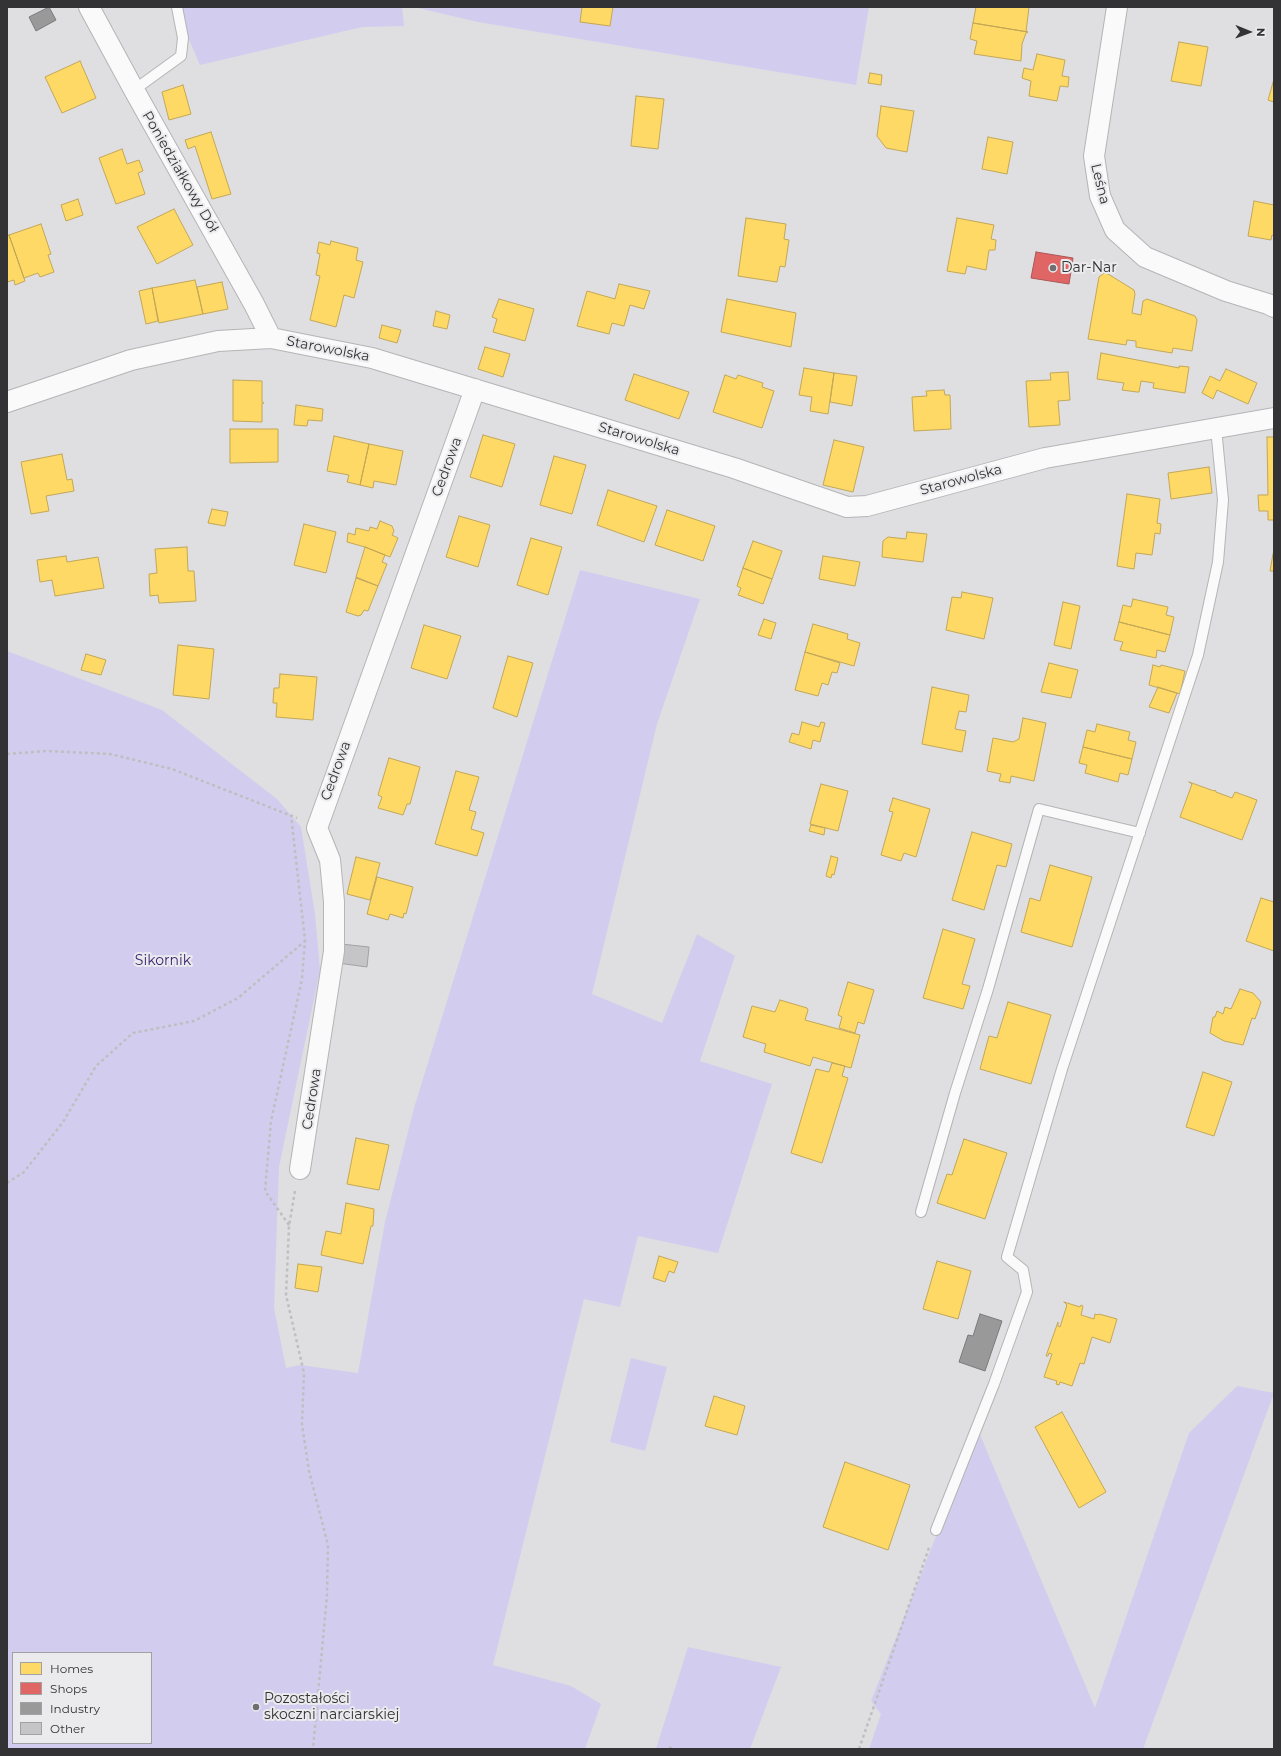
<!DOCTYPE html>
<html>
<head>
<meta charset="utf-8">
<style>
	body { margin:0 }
	#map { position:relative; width:1281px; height:1756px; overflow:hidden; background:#dfdee0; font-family:Montserrat,sans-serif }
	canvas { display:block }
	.frame { position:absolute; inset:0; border:8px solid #333234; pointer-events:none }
	.legend { position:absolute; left:12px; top:1652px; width:140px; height:92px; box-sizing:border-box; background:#ebebee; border:1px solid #a1a1a4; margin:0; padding:5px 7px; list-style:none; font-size:12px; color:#333234 }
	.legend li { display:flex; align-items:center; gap:8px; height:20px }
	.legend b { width:20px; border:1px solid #a1a1a4 }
	.north { position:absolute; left:1229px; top:12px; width:40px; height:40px; -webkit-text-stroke:3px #ebebee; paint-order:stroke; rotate:91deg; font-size:11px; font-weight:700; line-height:16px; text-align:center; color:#333234 }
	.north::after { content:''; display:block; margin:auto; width:14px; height:18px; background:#333234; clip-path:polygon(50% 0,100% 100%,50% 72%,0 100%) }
</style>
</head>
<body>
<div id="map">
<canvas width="1281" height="1756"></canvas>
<div class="frame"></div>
<ul class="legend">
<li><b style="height:11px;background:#ffd966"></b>Homes</li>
<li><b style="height:11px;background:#e06666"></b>Shops</li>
<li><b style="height:11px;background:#999"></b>Industry</li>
<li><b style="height:11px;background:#c5c5c7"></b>Other</li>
</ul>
<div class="north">N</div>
</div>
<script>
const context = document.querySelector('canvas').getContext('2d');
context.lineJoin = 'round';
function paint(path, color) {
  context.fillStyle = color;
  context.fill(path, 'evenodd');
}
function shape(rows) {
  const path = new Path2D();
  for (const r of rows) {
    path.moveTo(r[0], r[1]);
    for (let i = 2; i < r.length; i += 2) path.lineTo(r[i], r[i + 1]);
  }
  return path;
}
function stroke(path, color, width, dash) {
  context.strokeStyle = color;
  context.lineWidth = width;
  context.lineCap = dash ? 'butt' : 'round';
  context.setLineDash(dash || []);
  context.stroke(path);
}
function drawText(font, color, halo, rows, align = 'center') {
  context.font = font + ' Montserrat,sans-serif';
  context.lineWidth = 4;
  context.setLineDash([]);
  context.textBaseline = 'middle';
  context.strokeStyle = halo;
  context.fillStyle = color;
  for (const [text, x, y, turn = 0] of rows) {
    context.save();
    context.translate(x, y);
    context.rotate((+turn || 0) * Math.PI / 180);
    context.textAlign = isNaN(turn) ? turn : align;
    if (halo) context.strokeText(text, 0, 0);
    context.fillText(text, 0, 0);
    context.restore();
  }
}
const green = shape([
	[175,7,402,7,404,26,362,27,200,65],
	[414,7,869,7,856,85,478,22],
	[580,570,700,599,657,724,592,994,662,1023,697,934,735,956,700,1061,772,1084,718,1253,638,1236,620,1307,584,1299,493,1665,571,1686,601,1704,585,1749,7,1749,7,651,162,710,277,799,301,827,315,914,320,970,279,1167,274,1308,286,1368,300,1365,358,1373,385,1222,414,1108],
	[13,1653,151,1653,151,1743,13,1743],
	[631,1358,667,1367,645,1451,610,1442],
	[1237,1386,1274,1393,1143,1749,869,1749,881,1714,871,1701,978,1430,1095,1708,1189,1433],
	[688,1647,781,1667,750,1749,656,1749]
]);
const homes = shape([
	[582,7,613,7,610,26,580,22,582,7],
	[976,7,1029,7,1026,32,1028,32,973,23,976,7],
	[973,23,1028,32,1026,33,1022,44,1021,61,974,54,977,41,970,39,973,23],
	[1179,42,1208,47,1201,86,1171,81,1179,42],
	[1037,54,1065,60,1062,76,1069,77,1068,87,1060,86,1057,101,1029,96,1031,81,1022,78,1024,68,1033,70,1037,54],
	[80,61,96,98,62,113,45,77,80,61],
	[870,73,882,75,881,85,868,83,870,73],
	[1274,79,1274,102,1268,100,1274,79],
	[183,85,191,114,169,120,162,92,183,85],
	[636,96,664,99,658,149,631,146,636,96],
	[881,106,914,111,907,152,886,148,877,136,881,106],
	[211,132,231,194,212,199,195,146,188,149,185,140,211,132],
	[988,137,1013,142,1007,174,982,169,988,137],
	[122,149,127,164,139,160,143,171,138,173,145,194,116,204,99,158,122,149],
	[78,199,83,215,66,221,61,205,78,199],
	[1254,201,1274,205,1274,236,1272,235,1271,240,1248,236,1254,201],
	[174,209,193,245,157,264,137,227,174,209],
	[746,218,786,224,784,239,789,240,785,267,780,266,777,282,738,276,746,218],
	[957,218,994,225,991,239,996,240,995,250,989,250,986,270,967,266,965,274,947,271,957,218],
	[41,224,51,254,48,255,54,272,40,277,38,273,24,278,9,235,41,224],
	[9,235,25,281,15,285,14,280,7,282,7,236,9,235],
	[331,241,358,248,356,260,363,262,354,298,344,295,336,327,310,320,320,276,316,275,320,254,317,253,319,242,330,245,331,241],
	[1104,273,1108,274,1134,290,1135,294,1132,313,1141,315,1143,301,1147,299,1195,316,1197,320,1192,351,1173,348,1172,353,1136,347,1136,341,1127,340,1126,345,1088,339,1099,277,1104,273],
	[195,280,203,314,159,323,152,288,195,280],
	[222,282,228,309,203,314,197,287,222,282],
	[619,284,650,291,644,309,630,305,624,326,612,323,609,334,577,326,587,291,615,299,619,284],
	[152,288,158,321,146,324,139,291,152,288],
	[499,299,534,309,525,341,493,332,497,319,492,317,499,299],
	[727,299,796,313,791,347,721,332,727,299],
	[436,311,450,315,447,329,433,326,436,311],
	[382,325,401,330,397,343,379,338,382,325],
	[485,347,510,354,503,377,478,369,485,347],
	[1101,353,1179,368,1179,366,1189,367,1185,393,1153,388,1154,383,1141,381,1139,392,1137,392,1122,390,1124,383,1097,379,1101,353],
	[804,368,834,373,828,414,810,411,812,397,799,395,804,368],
	[1226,369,1257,383,1248,404,1217,390,1213,399,1202,393,1210,376,1220,381,1226,369],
	[1068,372,1070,400,1058,401,1060,425,1029,427,1026,381,1051,380,1050,373,1068,372],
	[834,373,857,376,852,406,830,402,834,373],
	[634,374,689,392,679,419,625,400,634,374],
	[725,375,736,379,738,375,763,383,762,387,774,391,762,428,713,412,725,375],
	[233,380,262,381,262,402,264,403,262,403,262,422,233,421,233,380],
	[944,390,945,395,950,395,951,429,914,431,912,397,927,396,926,391,944,390],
	[296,405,323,409,322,421,308,420,307,426,294,425,296,405],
	[230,429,278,429,278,462,230,463,230,429],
	[483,435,515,444,502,487,470,477,483,435],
	[334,436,369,444,360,485,347,482,349,475,327,471,334,436],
	[1267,437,1274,437,1274,520,1268,520,1268,511,1259,511,1258,495,1268,495,1267,437],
	[834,440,864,447,853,492,823,485,834,440],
	[369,444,403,451,396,485,374,481,373,488,360,485,369,444],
	[62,454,67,480,72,479,74,491,46,496,49,511,31,514,21,462,62,454],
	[554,456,586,465,572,514,540,505,554,456],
	[1209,467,1212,493,1171,499,1168,473,1209,467],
	[608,490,657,506,644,542,597,525,608,490],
	[1127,494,1160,499,1157,523,1161,524,1160,534,1155,533,1152,555,1136,553,1134,569,1117,566,1127,494],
	[212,509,228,512,225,526,208,523,212,509],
	[667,510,715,526,703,561,655,545,667,510],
	[459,516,490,525,478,567,446,557,459,516],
	[380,521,392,526,394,531,392,535,398,538,390,557,365,547,347,542,348,533,355,535,356,528,369,531,370,527,377,529,380,521],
	[304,524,336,532,326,573,294,565,304,524],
	[907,532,927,534,923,562,882,557,883,541,888,537,906,539,907,532],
	[531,538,562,547,548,595,517,585,531,538],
	[753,541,782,551,772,579,743,568,753,541],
	[187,547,188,571,194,571,196,601,159,603,158,595,150,596,149,574,157,573,155,549,187,547],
	[365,547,385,555,382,562,387,564,378,586,356,577,365,547],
	[1273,554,1274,555,1274,571,1270,571,1273,554],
	[66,556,67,562,98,557,104,588,55,596,52,580,40,582,37,560,66,556],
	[823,556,860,562,855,586,819,579,823,556],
	[743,568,772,579,763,604,738,595,741,588,737,586,743,568],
	[356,578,378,586,368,611,364,610,361,615,358,616,346,612,356,578],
	[962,592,993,598,984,639,946,630,952,597,961,598,962,592],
	[1133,599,1168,607,1166,615,1174,617,1170,635,1119,622,1123,605,1131,607,1133,599],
	[1063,602,1080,606,1071,649,1054,645,1063,602],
	[764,619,776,623,771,639,758,635,764,619],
	[1119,622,1170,635,1165,652,1157,650,1156,658,1120,650,1123,642,1114,640,1119,622],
	[813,624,848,634,847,639,860,643,854,666,805,652,813,624],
	[424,625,461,636,447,679,411,668,424,625],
	[178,645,214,649,209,699,173,695,178,645],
	[805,652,840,663,837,673,832,672,828,685,822,683,818,696,795,690,805,652],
	[86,654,106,660,101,675,81,670,86,654],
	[508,656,533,663,517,717,493,708,508,656],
	[1049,663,1078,670,1071,698,1041,692,1049,663],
	[1153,665,1160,667,1161,665,1185,671,1180,694,1149,685,1153,665],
	[280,674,317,677,313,720,276,717,277,703,273,703,274,688,279,688,280,674],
	[932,687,969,695,966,712,959,711,955,729,966,731,962,752,922,744,932,687],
	[1158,687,1177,693,1169,713,1149,707,1158,687],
	[1023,718,1046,723,1034,781,1011,776,1010,783,999,781,1001,774,987,771,993,738,1013,742,1019,739,1023,718],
	[802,722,819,727,821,722,825,723,820,742,813,740,811,749,789,742,792,733,799,735,802,722],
	[1097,724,1130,732,1128,740,1136,742,1132,759,1083,747,1087,730,1095,732,1097,724],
	[1083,747,1132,759,1128,775,1120,773,1118,782,1085,773,1087,765,1079,763,1083,747],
	[389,758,420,767,410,804,407,804,403,815,378,808,382,797,378,795,389,758],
	[456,771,479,777,469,810,476,812,471,829,484,833,477,856,435,844,456,771],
	[1189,782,1214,791,1215,790,1216,792,1232,798,1235,792,1257,800,1242,840,1180,817,1192,784,1189,782],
	[821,784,848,791,838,831,810,824,821,784],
	[893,798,930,809,916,857,904,853,901,861,881,855,893,812,889,811,893,798],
	[811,825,825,828,824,835,809,831,811,825],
	[972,832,1012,844,1006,867,997,865,984,910,952,900,972,832],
	[831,856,838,858,834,875,832,874,831,878,826,876,831,856],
	[356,857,380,863,370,900,347,894,356,857],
	[1050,865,1092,877,1072,947,1021,932,1030,898,1040,901,1050,865],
	[377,877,413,887,406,914,404,913,403,918,390,914,388,920,367,914,377,877],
	[1261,898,1274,902,1274,951,1246,941,1261,898],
	[943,929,975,939,962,984,970,986,963,1009,923,998,943,929],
	[848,982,874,990,864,1024,858,1022,855,1033,839,1028,842,1017,838,1015,848,982],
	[1240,989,1253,993,1261,1002,1255,1019,1252,1018,1243,1045,1224,1041,1210,1033,1213,1017,1215,1017,1217,1011,1223,1014,1225,1007,1231,1009,1240,989],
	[780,1000,807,1008,808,1010,805,1020,860,1035,851,1068,813,1057,810,1066,764,1052,766,1044,743,1037,752,1006,775,1012,780,1000],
	[1008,1002,1051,1015,1031,1084,980,1069,989,1036,997,1038,1008,1002],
	[832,1063,845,1066,842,1076,848,1078,822,1163,791,1153,816,1069,829,1072,832,1063],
	[1203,1072,1232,1082,1214,1136,1186,1127,1203,1072],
	[356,1138,389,1145,379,1190,347,1184,356,1138],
	[964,1139,1007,1153,985,1219,937,1203,947,1174,952,1175,964,1139],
	[346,1203,374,1209,373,1226,371,1226,363,1264,321,1255,326,1231,341,1234,346,1203],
	[659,1256,678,1262,674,1273,669,1271,665,1282,653,1278,659,1256],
	[937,1261,971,1271,958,1319,923,1309,937,1261],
	[298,1264,322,1267,318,1292,295,1288,298,1264],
	[1064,1302,1080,1307,1081,1305,1083,1306,1081,1315,1094,1319,1095,1314,1098,1315,1099,1314,1117,1319,1110,1343,1092,1337,1084,1364,1080,1363,1072,1386,1060,1382,1059,1385,1056,1384,1057,1381,1044,1377,1052,1354,1049,1353,1048,1356,1046,1356,1058,1322,1058,1326,1060,1327,1067,1305,1064,1302],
	[714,1396,745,1406,737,1435,705,1426,714,1396],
	[1062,1412,1106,1492,1079,1508,1035,1427,1062,1412],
	[845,1462,910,1485,888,1550,823,1527,845,1462]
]);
const shops = shape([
	[1036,252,1073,258,1069,284,1031,278,1036,252]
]);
const industry = shape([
	[49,7,56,20,36,31,29,17,49,7],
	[980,1314,1002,1321,985,1371,959,1362,968,1335,973,1336,980,1314]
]);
const building = shape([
	[341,944,369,947,367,967,338,963,341,944]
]);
const path = shape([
	[7,754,47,751,110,754,172,769,297,818],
	[7,1183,24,1172,63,1122,96,1066,133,1033,194,1021,238,998,305,941],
	[295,1191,289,1226,286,1295,304,1373,302,1424,309,1471,328,1545,327,1595,313,1749],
	[289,1225,265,1191,271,1121,302,979,305,940,291,815],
	[669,1747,673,1749],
	[859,1749,930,1545]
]);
const lane = shape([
	[134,90,181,56,183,38,177,7],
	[921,1212,955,1093,988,989,1039,809,1140,833],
	[936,1530,994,1384,1027,1292,1023,1270,1007,1257,1062,1069,1198,655,1218,562,1223,500,1216,428]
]);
const street = shape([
	[89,7,134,90,254,304,271,338],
	[1117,7,1094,156,1100,196,1115,230,1145,257,1226,291,1268,304,1274,307],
	[7,402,131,360,218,341,271,338,372,358,734,468,847,507,867,506,1045,458,1274,418],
	[300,1169,334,951,334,902,330,860,317,828,475,389]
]);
const markers = [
	[1053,268,4,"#6f6e70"],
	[256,1707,4,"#6f6e70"]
];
const streetNames = [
	["Poniedziałkowy Dół",180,172,60],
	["Leśna",1100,184,76],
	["Starowolska",328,349,11],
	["Starowolska",639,439,17],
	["Cedrowa",447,467,-70],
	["Starowolska",961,480,-15],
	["Cedrowa",336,771,-70],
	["Cedrowa",312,1099,-81]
];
const poiNames = [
	["Dar-Nar",1061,268],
	["Pozostałości",264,1699],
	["skoczni narciarskiej",264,1715]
];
const parkNames = [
	["Sikornik",163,961]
];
paint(green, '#d2cdef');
paint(homes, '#ffd966');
stroke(homes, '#c2a757', 1);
paint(shops, '#e06666');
stroke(shops, '#ac5657', 1);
paint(industry, '#999');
stroke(industry, '#7a7a7b', 1);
paint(building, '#c5c5c7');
stroke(building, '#a1a0a2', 1);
stroke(lane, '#b5b4b6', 12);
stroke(street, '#b5b4b6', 22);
stroke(path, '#bfbec0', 2.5, [3, 3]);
stroke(lane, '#fafafa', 10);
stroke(street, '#fafafa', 20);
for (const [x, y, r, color] of markers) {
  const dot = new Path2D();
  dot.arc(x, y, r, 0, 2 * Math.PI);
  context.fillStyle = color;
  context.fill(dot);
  stroke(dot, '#ebebee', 1.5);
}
drawText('14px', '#333234', '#ebebee', streetNames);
drawText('14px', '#333234', '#ebebee', poiNames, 'left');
drawText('14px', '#3a2471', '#ebebee', parkNames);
</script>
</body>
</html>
